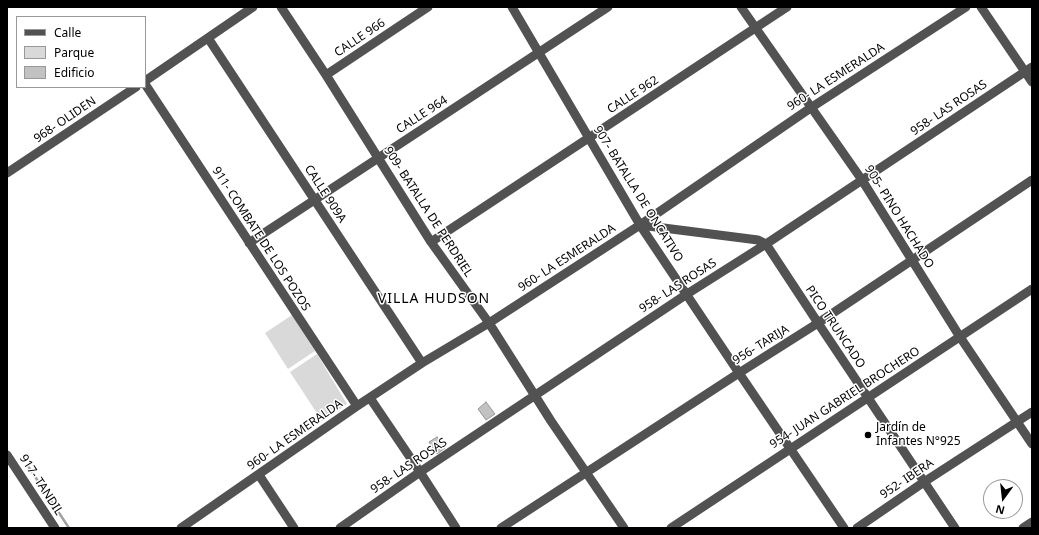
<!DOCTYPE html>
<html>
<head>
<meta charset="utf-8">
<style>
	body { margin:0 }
	#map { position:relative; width:1039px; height:535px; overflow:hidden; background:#fff; font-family:"Noto Sans",sans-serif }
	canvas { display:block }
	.frame { position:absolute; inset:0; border:8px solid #000; pointer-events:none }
	.legend { position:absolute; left:16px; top:16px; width:130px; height:72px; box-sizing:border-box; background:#fff; border:1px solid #999; margin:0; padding:5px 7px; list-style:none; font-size:12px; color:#000 }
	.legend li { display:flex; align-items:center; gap:8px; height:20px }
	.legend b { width:20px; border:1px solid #999 }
	.north { position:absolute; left:983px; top:479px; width:40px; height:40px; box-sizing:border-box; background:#fff; border:1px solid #999; border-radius:50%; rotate:195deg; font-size:11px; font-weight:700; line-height:16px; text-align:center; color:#000 }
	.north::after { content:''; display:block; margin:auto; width:14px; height:18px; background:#000; clip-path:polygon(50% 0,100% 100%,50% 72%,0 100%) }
</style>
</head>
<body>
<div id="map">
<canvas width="1039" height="535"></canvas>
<div class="frame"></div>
<ul class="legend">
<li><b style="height:5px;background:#525252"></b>Calle</li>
<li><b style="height:11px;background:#d9d9d9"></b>Parque</li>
<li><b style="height:11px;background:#c2c2c2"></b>Edificio</li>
</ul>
<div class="north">N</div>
</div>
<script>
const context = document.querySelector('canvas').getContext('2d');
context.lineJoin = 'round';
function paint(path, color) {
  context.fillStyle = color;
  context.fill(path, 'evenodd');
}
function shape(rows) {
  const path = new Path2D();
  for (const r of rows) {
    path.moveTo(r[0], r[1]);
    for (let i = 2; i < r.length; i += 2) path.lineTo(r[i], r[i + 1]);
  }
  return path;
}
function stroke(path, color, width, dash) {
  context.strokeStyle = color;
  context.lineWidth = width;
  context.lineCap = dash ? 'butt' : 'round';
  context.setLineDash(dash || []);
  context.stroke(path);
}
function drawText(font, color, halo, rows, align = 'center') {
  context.font = font + ' "Noto Sans",sans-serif';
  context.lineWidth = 3;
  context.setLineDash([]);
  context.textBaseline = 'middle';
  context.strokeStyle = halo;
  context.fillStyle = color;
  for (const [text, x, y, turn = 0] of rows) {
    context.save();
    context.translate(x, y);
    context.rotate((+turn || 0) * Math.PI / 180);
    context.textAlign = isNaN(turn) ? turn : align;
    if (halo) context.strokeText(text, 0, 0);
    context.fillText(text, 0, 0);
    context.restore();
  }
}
const green = shape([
	[292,315,315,351,288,369,265,333],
	[317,354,347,404,322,421,290,372]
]);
const stream = shape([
	[28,466,69,528]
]);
const building = shape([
	[486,402,495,414,486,420,478,409,486,402],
	[437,437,445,448,437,454,429,442,437,437]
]);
const minor = shape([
	[281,7,326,75,431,242,489,323,551,421,624,528],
	[512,7,640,225,739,373,844,528],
	[741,7,862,180,960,337,1032,444],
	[981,7,1032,82],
	[208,38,422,363],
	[326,75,428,7],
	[145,81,253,7],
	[145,84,357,406],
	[7,173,136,87],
	[640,225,758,240,766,244,818,323,955,528],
	[431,242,787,7],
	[249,243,608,7],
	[370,398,420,472,456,528],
	[7,455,55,528],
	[259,475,294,528],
	[181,528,357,406,422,363,489,323,640,225,812,107,966,7],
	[340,528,420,472,687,294,766,244,1032,67],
	[501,528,739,373,818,323,1032,180],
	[671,528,1032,289],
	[857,528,924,482,1032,412],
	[1023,528,1032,522]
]);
const markers = [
	[868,435,4,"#000"]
];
const streetNames = [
	["CALLE 966",360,38,-34],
	["960- LA ESMERALDA",836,77,-33],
	["CALLE 962",633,95,-33],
	["958- LAS ROSAS",949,108,-34],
	["CALLE 964",422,115,-33],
	["968- OLIDEN",65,120,-34],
	["CALLE 909A",325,194,57],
	["907- BATALLA DE ONCATIVO",638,194,58],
	["909- BATALLA DE PERDRIEL",428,212,57],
	["905- PINO HACHADO",899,217,58],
	["911- COMBATE DE LOS POZOS",261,239,57],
	["960- LA ESMERALDA",567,258,-33],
	["958- LAS ROSAS",678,286,-33],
	["PICO TRUNCADO",835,327,56],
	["956- TARIJA",761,345,-32],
	["954- JUAN GABRIEL BROCHERO",845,398,-33],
	["960- LA ESMERALDA",295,435,-35],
	["958- LAS ROSAS",409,466,-34],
	["952- IBERA",907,479,-34],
	["917- TANDIL",41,485,57]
];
const poiNames = [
	["Jardín de",876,428],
	["Infantes N°925",876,442]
];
const quarterNames = [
	["VILLA HUDSON",434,299]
];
paint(green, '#d9d9d9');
stroke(stream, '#a0a0a0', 2.5);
paint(building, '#c2c2c2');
stroke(building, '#969696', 1);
stroke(minor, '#525252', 9);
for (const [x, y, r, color] of markers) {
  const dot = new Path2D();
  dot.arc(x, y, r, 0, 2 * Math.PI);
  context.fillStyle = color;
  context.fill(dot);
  stroke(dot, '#fff', 1.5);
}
drawText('12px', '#000', '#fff', streetNames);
drawText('12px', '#000', '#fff', poiNames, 'left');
context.letterSpacing = '1px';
drawText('14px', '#000', '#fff', quarterNames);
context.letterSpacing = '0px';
</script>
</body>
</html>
